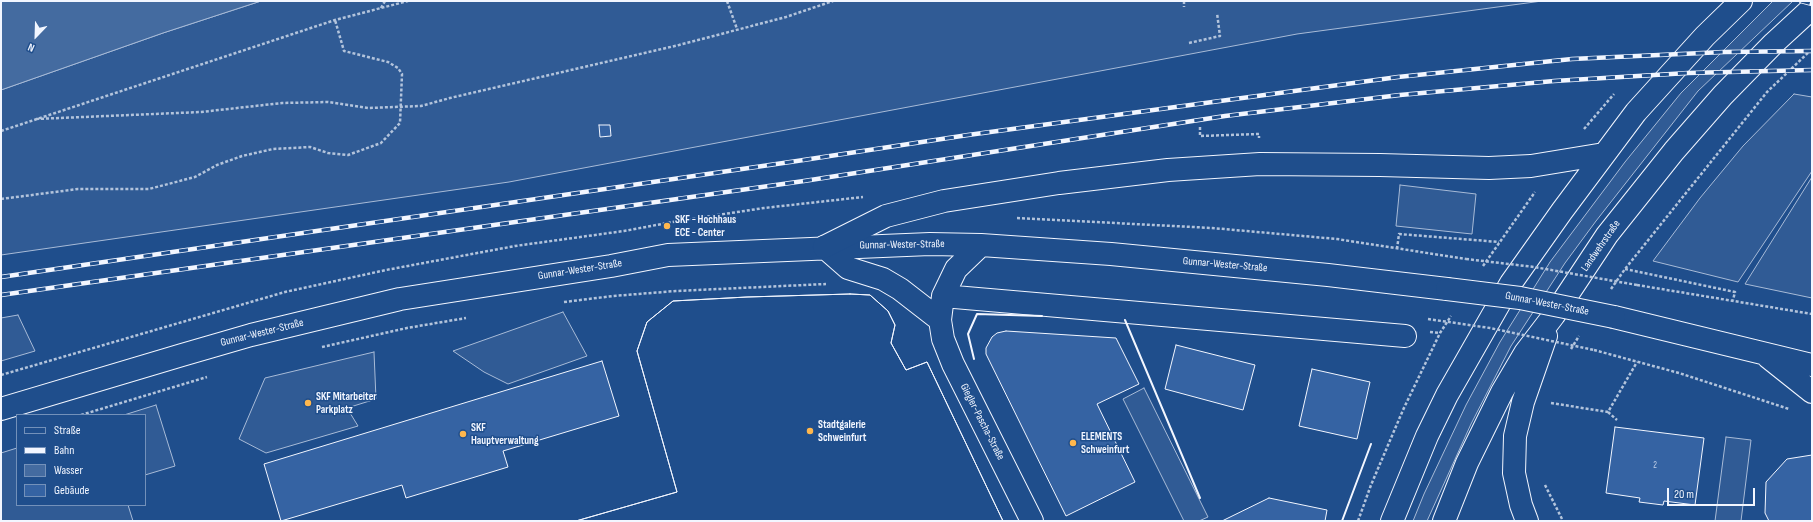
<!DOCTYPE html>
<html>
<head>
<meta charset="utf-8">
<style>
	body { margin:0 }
	#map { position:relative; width:1813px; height:522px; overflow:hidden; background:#1f4e8c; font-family:"Sofia Sans Condensed",sans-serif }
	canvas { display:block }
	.frame { position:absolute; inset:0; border:2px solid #f2f6ff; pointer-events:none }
	.legend { position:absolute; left:16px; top:414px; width:130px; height:92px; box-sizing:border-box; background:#1f4e8c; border:1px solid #7391ba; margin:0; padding:5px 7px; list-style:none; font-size:12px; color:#f2f6ff }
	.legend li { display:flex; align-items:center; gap:8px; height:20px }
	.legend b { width:20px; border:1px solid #7391ba }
	.north { position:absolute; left:16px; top:16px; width:40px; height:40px; -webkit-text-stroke:3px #1f4e8c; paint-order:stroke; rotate:203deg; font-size:11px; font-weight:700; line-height:16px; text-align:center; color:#f2f6ff }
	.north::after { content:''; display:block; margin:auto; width:14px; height:18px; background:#f2f6ff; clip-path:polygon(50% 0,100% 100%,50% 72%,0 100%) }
	.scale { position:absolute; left:1667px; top:488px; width:88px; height:18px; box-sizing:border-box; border:2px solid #f2f6ff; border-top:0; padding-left:5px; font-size:12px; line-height:14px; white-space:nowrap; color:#f2f6ff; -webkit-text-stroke:3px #1f4e8c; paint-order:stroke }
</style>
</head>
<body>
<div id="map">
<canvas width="1813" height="522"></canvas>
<div class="frame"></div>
<ul class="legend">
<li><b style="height:5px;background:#1f4e8c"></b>Straße</li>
<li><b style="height:5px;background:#f2f6ff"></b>Bahn</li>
<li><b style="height:11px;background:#446ba0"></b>Wasser</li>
<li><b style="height:11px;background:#3563a3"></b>Gebäude</li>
</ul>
<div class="north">N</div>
<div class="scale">20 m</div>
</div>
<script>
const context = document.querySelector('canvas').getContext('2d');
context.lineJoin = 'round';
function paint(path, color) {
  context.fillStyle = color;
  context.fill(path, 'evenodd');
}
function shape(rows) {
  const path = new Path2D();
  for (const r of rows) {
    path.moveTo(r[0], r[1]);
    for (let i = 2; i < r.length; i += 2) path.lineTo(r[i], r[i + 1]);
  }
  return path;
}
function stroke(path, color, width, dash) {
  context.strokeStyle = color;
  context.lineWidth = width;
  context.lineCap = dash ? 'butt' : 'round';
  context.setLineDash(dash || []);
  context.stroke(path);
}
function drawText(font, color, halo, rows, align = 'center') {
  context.font = font + ' "Sofia Sans Condensed",sans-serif';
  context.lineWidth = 3;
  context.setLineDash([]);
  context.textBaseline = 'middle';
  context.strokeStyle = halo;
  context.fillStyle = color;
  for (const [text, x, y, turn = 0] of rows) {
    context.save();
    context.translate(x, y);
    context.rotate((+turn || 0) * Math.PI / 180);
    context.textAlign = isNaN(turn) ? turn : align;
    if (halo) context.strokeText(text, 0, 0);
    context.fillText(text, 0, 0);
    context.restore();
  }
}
const built = shape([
	[261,1,1542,1,1297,34,509,182,1,255,1,90,163,33,261,1],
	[1773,1,1793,1,1698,91,1596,221,1565,263,1511,346,1471,424,1427,521,1413,521,1424,494,1466,405,1500,342,1550,262,1625,162,1681,93,1773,1],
	[1794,94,1812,97,1812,171,1738,282,1653,261,1700,198,1743,146,1794,94],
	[1812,177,1812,298,1745,284,1812,177],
	[1400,185,1476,194,1472,234,1396,226,1400,185],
	[563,312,587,356,508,384,484,372,453,351,563,312],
	[18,315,35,351,1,361,1,318,18,315],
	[374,352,376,399,347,408,358,426,266,453,239,439,265,378,374,352],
	[1144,388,1208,517,1199,521,1184,521,1123,399,1144,388],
	[156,405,175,466,145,475,145,415,124,415,156,405],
	[1726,437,1751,440,1741,521,1715,521,1726,437],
	[17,448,17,505,128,505,133,521,1,521,1,453,17,448]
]);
const water = shape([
	[1,1,261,1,163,33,1,90,1,1]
]);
const building = shape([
	[599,125,610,125,611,136,600,137,599,125],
	[850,294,870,295,888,311,895,325,891,343,906,370,927,362,1003,521,576,521,677,492,637,351,647,322,673,301,747,297,850,294],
	[850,294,870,295,888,311,895,325,891,343,906,370,927,362,1003,521,576,521,677,492,637,351,647,322,673,301,747,297,850,294],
	[1006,331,1116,338,1139,384,1097,404,1135,482,1066,516,986,354,986,348,992,337,997,333,1006,331],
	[1176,345,1255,365,1243,410,1165,389,1176,345],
	[602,361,619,416,503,451,508,467,406,498,402,485,281,521,264,464,602,361],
	[1312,369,1370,382,1357,439,1299,426,1312,369],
	[1615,427,1704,438,1695,505,1664,501,1663,505,1639,502,1640,498,1606,493,1615,427],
	[1812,455,1812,521,1769,521,1765,513,1766,482,1787,459,1812,455],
	[1269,498,1327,510,1325,521,1222,521,1269,498]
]);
const path = shape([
	[727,1,737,29],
	[1184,1,1184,7],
	[381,8,385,1],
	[1189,43,1220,36,1217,13],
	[36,119,201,112,282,103,328,102,368,108,421,106,450,98,679,45,786,17,833,1],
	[1200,127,1200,136,1259,134,1259,138],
	[1584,129,1614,94],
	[1,131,335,20,408,1],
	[1,199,78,189,149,189,195,177,217,165,242,156,273,149,310,147,328,153,348,155,381,143,400,123,402,74,398,68,388,62,344,51,335,20],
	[1017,218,1212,228,1337,239,1466,259],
	[1397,249,1399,234,1499,242],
	[1483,266,1535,192],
	[1625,269,1735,292,1733,300],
	[1637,285,1812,314],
	[1611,289,1625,269,1767,92,1812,49],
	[564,302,613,296,676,291,826,284],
	[1430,332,1440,333],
	[322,347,407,328,466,318],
	[1571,349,1579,336],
	[1594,350,1679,373,1789,409],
	[1,375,285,292,386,270,515,246,624,231,678,221,764,208,863,197],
	[1551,403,1608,412,1637,362],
	[1608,412,1617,420],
	[81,415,207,377],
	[1545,485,1563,521],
	[1358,521,1371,485,1403,410,1440,333,1451,316]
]);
const minor = shape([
	[981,245,956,269,943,296,940,320,943,339,953,364,1032,521],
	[824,247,848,268,883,279,900,289,940,320],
	[943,296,1405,336],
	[1614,317,1812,365],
	[1768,357,1812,392],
	[1,409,182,355,251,335,400,299,611,266,668,255,930,244,981,245,1111,254,1328,275,1447,289]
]);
const major = shape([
	[824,247,886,216,944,201,1059,183,1168,170,1260,164,1380,165,1489,168,1531,166,1604,154],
	[1392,521,1427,436,1447,395,1511,283,1562,211,1636,112,1705,36,1741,1],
	[1444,521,1467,463,1502,392,1525,353,1554,315,1607,235,1674,151,1723,95,1774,43,1812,8],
	[1527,521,1521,505,1514,473,1515,436,1523,402,1546,336]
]);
const rail = shape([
	[1801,1,1812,4],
	[1,277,797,161,968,135,1398,77,1572,59,1724,52,1812,51],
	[1,295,804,181,1225,116,1400,95,1554,81,1688,73,1812,70]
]);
const pathBridge = shape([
	[1466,259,1534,267,1637,285],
	[1428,319,1490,328,1594,350]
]);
const minorBridge = shape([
	[1447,289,1520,298,1614,317]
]);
const wall = shape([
	[1125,320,1200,498],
	[974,359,968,334,977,314,1042,316],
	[1342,521,1371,444]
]);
const markers = [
	[667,226,4,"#ffb74d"],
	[308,403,4,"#ffb74d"],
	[810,431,4,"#ffb74d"],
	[463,434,4,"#ffb74d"],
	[1073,443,4,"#ffb74d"]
];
const numberNames = [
	["2",1655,466]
];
const poiNames = [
	["SKF - Hochhaus",675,220],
	["ECE - Center",675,233],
	["SKF Mitarbeiter",316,397],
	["Parkplatz",316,410],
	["Stadtgalerie",818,425],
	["Schweinfurt",818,438],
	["SKF",471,428],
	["Hauptverwaltung",471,441],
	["ELEMENTS",1081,437],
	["Schweinfurt",1081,450]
];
const streetNames = [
	["Gunnar-Wester-Straße",902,245,-1],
	["Landwehrstraße",1601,246,-55],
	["Gunnar-Wester-Straße",1225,265,5],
	["Gunnar-Wester-Straße",580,270,-9],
	["Gunnar-Wester-Straße",1547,304,11],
	["Gunnar-Wester-Straße",262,333,-14],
	["Giegler-Pascha-Straße",982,422,63]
];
paint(built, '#305b95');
stroke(built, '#a8bbd7', 1);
paint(water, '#446ba0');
stroke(water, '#a8bbd7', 1);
paint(building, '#3563a3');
stroke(building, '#f2f6ff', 1);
stroke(minor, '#f2f6ff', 24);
stroke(major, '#f2f6ff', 24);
stroke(path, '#b3c4dc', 2.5, [3, 2]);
stroke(minor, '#1f4e8c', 22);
stroke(major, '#1f4e8c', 22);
stroke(rail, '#f2f6ff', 4.5);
stroke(rail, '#1f4e8c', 3, [9]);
stroke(minorBridge, '#f2f6ff', 24, []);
stroke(pathBridge, '#b3c4dc', 2.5, [3, 2]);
stroke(minorBridge, '#1f4e8c', 22);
stroke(wall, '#f2f6ff', 2);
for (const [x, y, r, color] of markers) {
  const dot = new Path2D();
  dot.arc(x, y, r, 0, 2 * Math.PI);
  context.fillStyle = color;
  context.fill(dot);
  stroke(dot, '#1f4e8c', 1.5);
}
drawText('9px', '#c3d1e8', null, numberNames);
drawText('bold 11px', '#f2f6ff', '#1f4e8c', poiNames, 'left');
drawText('11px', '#f2f6ff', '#1f4e8c', streetNames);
</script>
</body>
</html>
